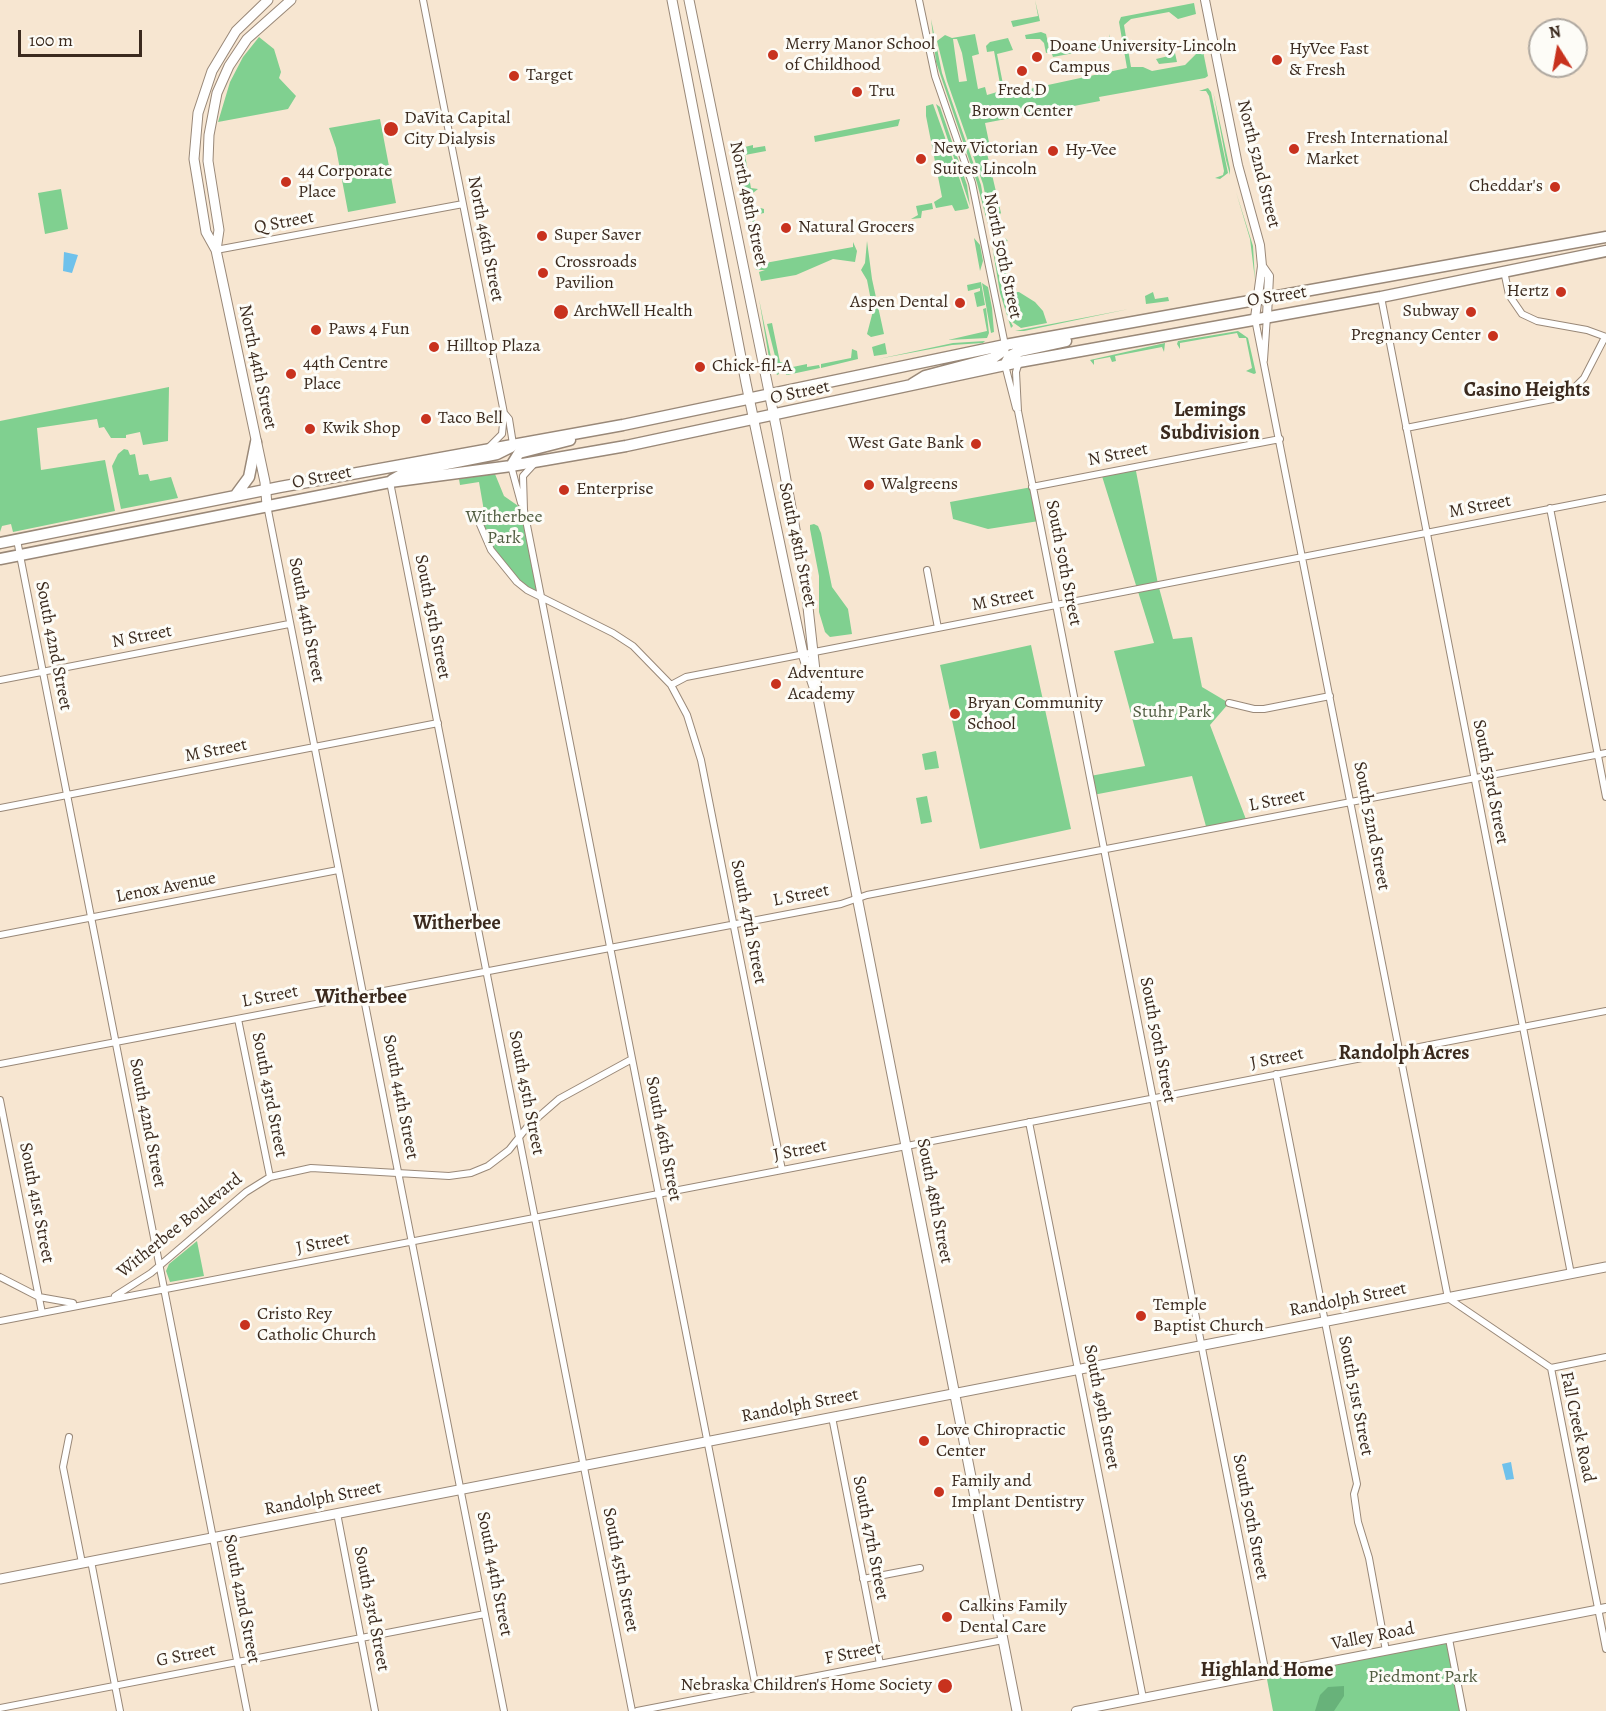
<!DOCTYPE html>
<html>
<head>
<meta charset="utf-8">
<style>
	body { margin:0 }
	#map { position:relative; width:1606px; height:1711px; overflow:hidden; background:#f7e6d1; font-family:Alegreya,serif }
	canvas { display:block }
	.north { position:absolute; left:1528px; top:18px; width:60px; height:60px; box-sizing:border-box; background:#fdfcf7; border:2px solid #afa8a0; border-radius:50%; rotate:349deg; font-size:16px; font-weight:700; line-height:24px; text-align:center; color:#3b2a1e }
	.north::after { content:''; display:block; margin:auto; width:21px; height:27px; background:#c8321e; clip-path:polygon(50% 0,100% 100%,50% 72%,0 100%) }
	.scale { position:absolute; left:18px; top:30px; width:124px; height:27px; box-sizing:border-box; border:3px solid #3b2a1e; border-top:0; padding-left:8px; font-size:18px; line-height:21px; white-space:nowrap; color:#3b2a1e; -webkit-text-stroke:4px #fdfcf7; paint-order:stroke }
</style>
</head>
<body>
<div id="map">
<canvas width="1606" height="1711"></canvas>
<div class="north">N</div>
<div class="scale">100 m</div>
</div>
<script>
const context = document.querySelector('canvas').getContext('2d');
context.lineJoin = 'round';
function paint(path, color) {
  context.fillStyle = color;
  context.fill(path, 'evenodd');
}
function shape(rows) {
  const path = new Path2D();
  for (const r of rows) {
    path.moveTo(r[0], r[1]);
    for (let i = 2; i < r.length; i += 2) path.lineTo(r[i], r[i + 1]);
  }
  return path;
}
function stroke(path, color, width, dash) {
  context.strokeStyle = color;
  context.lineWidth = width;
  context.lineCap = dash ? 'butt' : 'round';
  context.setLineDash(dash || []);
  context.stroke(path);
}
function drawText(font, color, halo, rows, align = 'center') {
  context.font = font + ' Alegreya,serif';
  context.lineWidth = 6;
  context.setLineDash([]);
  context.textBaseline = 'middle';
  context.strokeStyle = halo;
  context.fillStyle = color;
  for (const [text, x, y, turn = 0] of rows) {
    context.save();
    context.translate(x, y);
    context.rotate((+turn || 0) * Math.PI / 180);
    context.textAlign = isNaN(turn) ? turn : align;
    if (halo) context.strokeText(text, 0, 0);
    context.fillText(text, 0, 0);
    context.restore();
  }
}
const green = shape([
	[1035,0,1040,21,1013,27,1011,21,1038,16],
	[1194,3,1196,14,1178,19,1169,12,1131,19,1124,25,1131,67,1143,67,1152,71,1185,65,1198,52,1203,51,1208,76,1205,78,1099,97,1100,101,985,123,990,147,986,149,1001,213,991,223,983,184,947,81,937,41,945,35,952,38,975,34,979,54,972,56,978,89,985,87,987,95,1004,90,1006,94,1127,68,1119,22,1121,17],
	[953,39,957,39,962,53,967,81,959,82],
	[931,19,942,73,981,185,988,225,977,183,936,62],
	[1041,32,1046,34,1050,52,1046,53,1044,43,1040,39,1026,39,1025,35],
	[1109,34,1114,52,1111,46,1053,57,1052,54,1110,43],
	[259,37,274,49,281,72,279,78,296,96,288,109,218,122,230,82,243,57],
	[1008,38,1013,50,997,54,1003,84,1000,84,994,51,987,52,986,46,990,42],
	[1171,44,1173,44,1177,62,1159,64,1156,59,1173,55],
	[1208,88,1211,92,1228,173,1220,179,1215,178,1223,175,1224,171,1209,96,1206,91,1199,91],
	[1213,91,1230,169,1230,175,1226,160],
	[933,104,957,171,969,208,967,209,955,211,952,205,936,208,934,202,942,197,926,116,926,106],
	[936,104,940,107,967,185,970,206],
	[380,119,396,203,348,212,336,148,329,128],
	[900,119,898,126,815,142,814,136],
	[753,145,753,148,765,146,766,151,745,155,751,188,758,189,753,193,744,194,740,193,732,150],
	[61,189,68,229,45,234,38,193],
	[1236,192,1253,246,1255,280,1250,239],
	[932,203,933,209,922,211,921,218,911,219,918,215,916,206],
	[754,206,764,209,764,213,754,215,755,223,753,224,751,213,744,213],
	[749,215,751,226,759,231,765,263,853,247,853,242,857,251,855,262,833,259,796,275,761,281,759,272,765,270,756,270,745,216],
	[974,238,980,245,983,261,980,271],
	[1005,238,1008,241,1003,242,1002,247,1009,292,1019,292,1035,302,1043,311,1047,323,1021,328,1011,321,993,242],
	[867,241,872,279,884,334,871,337,867,334,873,311,867,280,861,270,865,263],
	[992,245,1009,319,1013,326,1011,328,1000,293],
	[981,282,985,305,977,307,974,293,980,291,980,288,968,291,967,285],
	[982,283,988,287,992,308,994,332,991,333],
	[1153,292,1155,299,1168,297,1169,301,1146,304,1145,296],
	[759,299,771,357,779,374,777,375,769,358],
	[986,308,989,333,987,338,948,340,987,331,983,309],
	[1129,309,1024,331,1015,331],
	[772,323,780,362,786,362,788,368,807,364,807,367,819,365,820,368,787,375,778,368,767,324],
	[1238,331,1248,338,1256,373,1254,374,1246,371,1252,368,1246,338,1239,338,1237,333,1180,343,1180,349,1177,344,1178,341],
	[985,341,983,343,952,345,878,359,953,343],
	[885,343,887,354,874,356,872,347],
	[1165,343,1164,352,1162,347,1115,356,1116,361,1112,362,1110,357,1094,360,1094,365,1090,360],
	[852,349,857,351,858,359,821,368,821,364,851,358],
	[169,387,168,441,143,445,140,432,126,435,126,438,111,438,104,427,99,428,97,419,37,428,41,470,105,460,115,511,13,532,11,524,2,526,0,532,0,421],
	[124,449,128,450,130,455,135,454,139,475,148,474,150,481,171,477,178,498,121,509,112,466,118,454],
	[1135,466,1158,584,1173,639,1192,637,1202,687,1229,703,1210,725,1247,822,1207,830,1192,776,1093,795,1090,776,1145,766,1114,651,1154,643,1101,473],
	[495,474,504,496,524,510,540,596,527,590,497,560,475,513,484,511,479,482,460,485,459,479],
	[1032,487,1039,521,988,529,953,519,950,502],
	[814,524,818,526,821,533,832,587,848,609,852,634,830,637,825,632,819,612,819,576,810,529,810,525],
	[1031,645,1071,829,980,849,940,665],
	[936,751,939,768,925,770,922,754],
	[927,796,932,822,921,824,916,798],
	[197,1241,204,1276,170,1282,166,1271,169,1264],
	[1449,1639,1463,1711,1273,1711,1266,1674]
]);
const forest = shape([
	[1344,1686,1344,1696,1334,1711,1315,1711,1320,1695,1328,1687]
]);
const water = shape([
	[64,252,78,255,72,273,63,271],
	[1511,1462,1514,1479,1506,1480,1502,1464]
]);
const minor = shape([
	[423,0,504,413,509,419,513,444],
	[919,0,935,76,972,183,1005,345],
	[216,250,463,204],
	[1504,271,1509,295,1522,314,1537,321,1587,330,1606,337],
	[1381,297,1571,1274],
	[1255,319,1448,1298,1551,1368,1606,1649],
	[1264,360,1267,316],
	[1019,362,1016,372,1018,411,1266,1674],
	[1005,365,1016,408],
	[1406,428,1558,398,1571,391,1584,378,1605,337],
	[490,446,502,434,504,413],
	[534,464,523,476,524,510,756,1688],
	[511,466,521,503],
	[390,482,632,1711],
	[1032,487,1280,439],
	[267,505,504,1711],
	[1550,508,1606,797],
	[475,513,491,550,517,582,527,590,613,633,633,646,671,685,687,715,701,760,782,1170],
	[17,540,247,1711],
	[927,570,938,628],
	[0,680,289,624],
	[671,685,686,677,1606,498],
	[1229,703,1254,709,1264,709,1330,696],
	[0,808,438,723],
	[0,935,338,870],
	[238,1019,270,1177],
	[0,1064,841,904,867,895,1606,753],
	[1276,1074,1357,1484,1354,1494,1358,1522,1369,1558,1386,1651],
	[0,1100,42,1313],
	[1029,1122,1143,1698],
	[0,1277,39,1297,73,1303],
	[115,1296,151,1273,246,1192,270,1177,311,1168,449,1176,471,1173,488,1166,509,1150,528,1126,559,1099,632,1059],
	[0,1321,1606,1011],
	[1551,1368,1606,1357],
	[832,1417,880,1664],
	[69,1437,63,1467,82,1563],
	[337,1513,375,1711],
	[91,1561,120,1711],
	[863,1579,920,1568],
	[1449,1639,1463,1711],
	[0,1708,485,1614],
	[637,1711,1003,1640]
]);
const tertiary = shape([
	[1205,0,1238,165,1260,245,1262,266,1255,318],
	[1262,266,1269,276,1267,316],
	[1076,1711,1606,1608]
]);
const secondary = shape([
	[672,0,746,383,803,654,815,690],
	[689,0,777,431,806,589,818,698,1017,1711],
	[216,250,219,230,208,161,209,135,217,93,229,66,247,39,291,0],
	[267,505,265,482,216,250,206,232,194,159,198,113,212,71,236,31,268,0],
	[0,1579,1606,1267]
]);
const primary = shape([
	[1005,365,1010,356,1020,351,1066,341],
	[912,384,925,376,993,358,1003,351,1005,345],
	[511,466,519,453,570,440],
	[392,480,406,472,497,454,511,447],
	[235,496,249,477,256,442],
	[0,543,280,487,623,425,1005,345,1606,237],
	[0,559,390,482,511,466,626,446,1019,362,1381,297,1606,251]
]);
const markers = [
	[773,55,6,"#c8321e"],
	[1037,57,6,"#c8321e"],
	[1277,60,6,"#c8321e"],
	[1022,71,6,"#c8321e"],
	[514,76,6,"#c8321e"],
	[857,92,6,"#c8321e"],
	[391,129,8,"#c8321e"],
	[1294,149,6,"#c8321e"],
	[1053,151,6,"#c8321e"],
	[921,159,6,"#c8321e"],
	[286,182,6,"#c8321e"],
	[1555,187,6,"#c8321e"],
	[786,228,6,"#c8321e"],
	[542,236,6,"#c8321e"],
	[543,273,6,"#c8321e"],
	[1561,292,6,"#c8321e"],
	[960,303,6,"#c8321e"],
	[561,312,8,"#c8321e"],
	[1471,312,6,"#c8321e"],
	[316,330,6,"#c8321e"],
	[1493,336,6,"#c8321e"],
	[434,347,6,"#c8321e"],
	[700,367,6,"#c8321e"],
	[291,374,6,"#c8321e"],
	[426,419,6,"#c8321e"],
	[310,429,6,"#c8321e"],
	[976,444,6,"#c8321e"],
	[869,485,6,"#c8321e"],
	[564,490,6,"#c8321e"],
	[776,684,6,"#c8321e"],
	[955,714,6,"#c8321e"],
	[1141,1316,6,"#c8321e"],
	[245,1325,6,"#c8321e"],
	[924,1441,6,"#c8321e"],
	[939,1492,6,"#c8321e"],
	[947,1617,6,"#c8321e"],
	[945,1686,8,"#c8321e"]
];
const poiNames = [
	["Merry Manor School",785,45],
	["of Childhood",785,66],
	["Doane University-Lincoln",1049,47],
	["Campus",1049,68],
	["HyVee Fast",1289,50],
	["& Fresh",1289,71],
	["Target",526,76],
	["Fred D",1022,91,"center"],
	["Brown Center",1022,112,"center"],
	["Tru",869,92],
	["DaVita Capital",404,119],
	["City Dialysis",404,140],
	["Fresh International",1306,139],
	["Market",1306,160],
	["New Victorian",933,149],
	["Suites Lincoln",933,170],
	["Hy-Vee",1065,151],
	["44 Corporate",298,172],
	["Place",298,193],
	["Cheddar's",1543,187,"right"],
	["Natural Grocers",798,228],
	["Super Saver",554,236],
	["Crossroads",555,263],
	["Pavilion",555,284],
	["Hertz",1549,292,"right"],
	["Aspen Dental",948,303,"right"],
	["ArchWell Health",574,312],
	["Subway",1459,312,"right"],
	["Paws 4 Fun",328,330],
	["Pregnancy Center",1481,336,"right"],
	["Hilltop Plaza",446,347],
	["44th Centre",303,364],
	["Place",303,385],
	["Chick-fil-A",712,367],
	["Taco Bell",438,419],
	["Kwik Shop",322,429],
	["West Gate Bank",964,444,"right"],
	["Walgreens",881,485],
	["Enterprise",576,490],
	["Adventure",788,674],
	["Academy",788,695],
	["Bryan Community",967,704],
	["School",967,725],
	["Temple",1153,1306],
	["Baptist Church",1153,1327],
	["Cristo Rey",257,1315],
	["Catholic Church",257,1336],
	["Love Chiropractic",936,1431],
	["Center",936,1452],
	["Family and",951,1482],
	["Implant Dentistry",951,1503],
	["Calkins Family",959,1607],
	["Dental Care",959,1628],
	["Nebraska Children's Home Society",932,1686,"right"]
];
const streetNames = [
	["North 52nd Street",1258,164,76],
	["North 48th Street",748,204,78],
	["Q Street",284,223,-11],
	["North 46th Street",485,239,79],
	["North 50th Street",1002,256,78],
	["O Street",1277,297,-9],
	["North 44th Street",257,367,78],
	["O Street",800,393,-12],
	["N Street",1118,455,-11],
	["O Street",322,478,-11],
	["M Street",1480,507,-11],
	["South 48th Street",797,545,78],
	["South 50th Street",1063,563,79],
	["M Street",1003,600,-11],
	["South 45th Street",432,617,79],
	["South 44th Street",306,620,79],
	["N Street",142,637,-11],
	["South 42nd Street",53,646,79],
	["M Street",216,751,-11],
	["South 53rd Street",1490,782,79],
	["L Street",1277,801,-11],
	["South 52nd Street",1371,826,79],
	["Lenox Avenue",166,888,-11],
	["L Street",801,896,-11],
	["South 47th Street",748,922,79],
	["L Street",270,997,-11],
	["South 50th Street",1157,1040,79],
	["J Street",1277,1059,-11],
	["South 45th Street",526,1093,79],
	["South 43rd Street",269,1095,79],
	["South 44th Street",400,1097,79],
	["South 42nd Street",147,1123,79],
	["South 46th Street",663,1139,79],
	["J Street",800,1151,-11],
	["South 48th Street",934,1201,79],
	["South 41st Street",36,1203,79],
	["Witherbee Boulevard",180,1226,-39],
	["J Street",323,1244,-11],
	["Randolph Street",1348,1300,-11],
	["South 51st Street",1355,1396,79],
	["Randolph Street",800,1406,-11],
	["South 49th Street",1101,1407,79],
	["Fall Creek Road",1577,1427,78],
	["Randolph Street",323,1499,-11],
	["South 50th Street",1250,1517,79],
	["South 47th Street",870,1538,79],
	["South 45th Street",620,1570,79],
	["South 44th Street",494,1574,79],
	["South 42nd Street",241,1599,79],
	["South 43rd Street",371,1609,79],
	["Valley Road",1373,1637,-11],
	["F Street",853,1654,-11],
	["G Street",186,1656,-11]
];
const parkNames = [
	["Witherbee",504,518],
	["Park",504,539],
	["Stuhr Park",1172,713],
	["Piedmont Park",1423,1678]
];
const neighbourhoodNames = [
	["Casino Heights",1527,391],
	["Lemings",1210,411],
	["Subdivision",1210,434],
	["Witherbee",457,924],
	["Randolph Acres",1404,1054],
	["Highland Home",1267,1671]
];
const quarterNames = [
	["Witherbee",361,998]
];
paint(green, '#80d090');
paint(forest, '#68b27a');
paint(water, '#6fc1eb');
stroke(minor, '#998878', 8);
stroke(tertiary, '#998878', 10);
stroke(secondary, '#998878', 11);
stroke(primary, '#998878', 13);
stroke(minor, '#fff', 6);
stroke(tertiary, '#fff', 8);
stroke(secondary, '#fff', 9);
stroke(primary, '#fff', 10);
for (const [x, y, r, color] of markers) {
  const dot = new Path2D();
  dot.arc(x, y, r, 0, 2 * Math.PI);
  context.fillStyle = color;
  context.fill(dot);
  stroke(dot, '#fdfcf7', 2);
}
drawText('18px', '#3b2a1e', '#fdfcf7', poiNames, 'left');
drawText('18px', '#3b2a1e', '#fdfcf7', streetNames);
drawText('18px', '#505c40', '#fdfcf7', parkNames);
drawText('bold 20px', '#3b2a1e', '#fdfcf7', neighbourhoodNames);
drawText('bold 21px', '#3b2a1e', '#fdfcf7', quarterNames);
</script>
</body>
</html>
